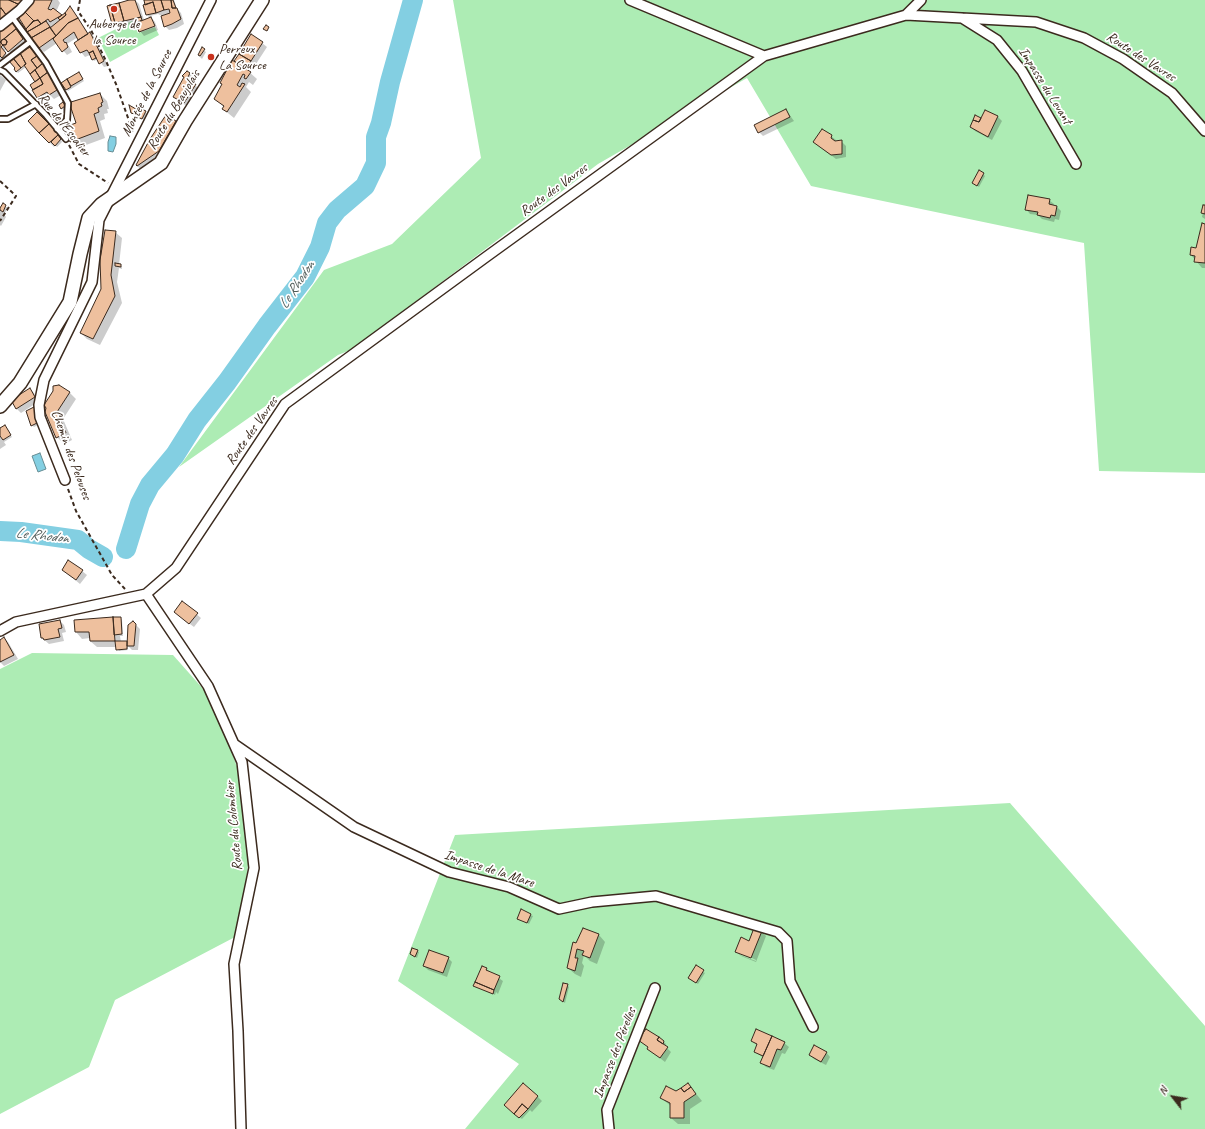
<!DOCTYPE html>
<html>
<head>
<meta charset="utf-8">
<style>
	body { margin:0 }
	#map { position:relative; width:1205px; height:1129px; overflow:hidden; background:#fff; font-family:Caveat,sans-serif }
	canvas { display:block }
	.north { position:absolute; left:1153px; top:1077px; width:40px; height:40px; -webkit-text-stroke:3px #fff; paint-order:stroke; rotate:301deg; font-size:11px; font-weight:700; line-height:16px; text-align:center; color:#3b2a1e }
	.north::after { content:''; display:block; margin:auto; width:14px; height:18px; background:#3b2a1e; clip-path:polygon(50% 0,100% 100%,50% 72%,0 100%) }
</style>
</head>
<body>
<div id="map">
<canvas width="1205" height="1129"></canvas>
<div class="north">N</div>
</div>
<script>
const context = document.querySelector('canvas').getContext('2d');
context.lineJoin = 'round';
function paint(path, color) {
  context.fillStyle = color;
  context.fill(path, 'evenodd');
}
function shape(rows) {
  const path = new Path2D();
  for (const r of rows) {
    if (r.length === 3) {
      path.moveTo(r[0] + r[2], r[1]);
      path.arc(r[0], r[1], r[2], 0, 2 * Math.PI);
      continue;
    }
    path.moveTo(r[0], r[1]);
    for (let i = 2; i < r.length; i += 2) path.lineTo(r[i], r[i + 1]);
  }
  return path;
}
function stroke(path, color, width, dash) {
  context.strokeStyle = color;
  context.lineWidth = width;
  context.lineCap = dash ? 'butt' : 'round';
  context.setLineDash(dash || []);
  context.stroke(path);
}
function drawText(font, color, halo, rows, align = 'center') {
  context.font = font + ' Caveat,sans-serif';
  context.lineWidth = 3.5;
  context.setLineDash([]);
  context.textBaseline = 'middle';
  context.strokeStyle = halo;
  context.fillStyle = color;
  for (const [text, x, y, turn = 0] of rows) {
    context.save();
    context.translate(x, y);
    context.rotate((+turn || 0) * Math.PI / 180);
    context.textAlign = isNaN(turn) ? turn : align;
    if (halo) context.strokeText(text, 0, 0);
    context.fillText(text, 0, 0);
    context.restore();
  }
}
const green = shape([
	[453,0,1205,0,1205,473,1099,471,1084,243,811,186,747,78,598,164,353,349,338,355,179,467,324,270,392,244,481,158],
	[132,21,138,33,155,27,159,35,110,62,98,38],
	[32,653,173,655,213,700,254,814,244,898,235,937,115,1000,89,1067,0,1114,0,669],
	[1010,803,1205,1026,1205,1129,465,1129,519,1064,398,981,455,835]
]);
const water = shape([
	[110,136,116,137,116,144,113,152,108,151,108,142,110,136],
	[40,453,46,469,38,472,32,456,40,453]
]);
const shadow = shape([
	[34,0,58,0,60,3,56,12,62,16,66,14,70,7,89,34,90,33,94,37,108,66,104,67,98,59,94,61,90,55,85,57,81,52,80,40,78,37,67,44,70,48,72,52,67,55,57,43,44,52,39,48,20,19],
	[135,0,139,4,144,20,150,18,147,15,144,6,147,5,145,0,174,0,177,9,181,13,184,24,177,28,169,30,165,26,162,16,158,14,150,16,155,22,158,30,144,36,140,31,137,23,121,27,118,25,115,25,113,24,109,6],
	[12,24,20,33,19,33,27,43,12,55,7,49,4,51,9,58,0,63,0,33],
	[262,43,267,47,256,64,253,63,248,71,257,79,253,85,249,82,246,87,251,92,234,118,223,109,224,107,215,98,239,65,235,61],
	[202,49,206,52,202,59,198,55],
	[11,61,40,61,52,78,61,95,54,99,51,96,42,102,33,90,36,82,26,67,18,73,17,72,29,63,16,68],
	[188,72,194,78,192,82,199,89,189,107,178,101,174,96],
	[79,74,84,81,68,91,63,83],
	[0,75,6,80,0,91],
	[100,94,107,101,109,109,107,109,108,113,104,114,105,119,100,121,105,138,78,148,71,141,77,123],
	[63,103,67,108,64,111,60,105],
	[130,107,138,112,145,112,147,114,144,120,134,114],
	[786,110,794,121,763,136,759,132],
	[37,113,62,139,61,140,62,142,57,147,55,145,54,147,29,121],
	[166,117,176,122,182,129,165,157,144,172,137,166,151,140],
	[998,117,1002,121,992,140,975,131,971,127,981,119],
	[831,136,836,140,835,142,841,141,846,146,846,157,836,159,814,142],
	[983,174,985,176,979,187,973,183],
	[1049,200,1054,204,1053,206,1057,207,1061,211,1059,220,1055,219,1054,222,1042,219,1038,215,1030,214,1026,209],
	[3,205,8,208,4,214,6,217,1,226,0,225,0,210],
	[1204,206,1205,206,1205,219,1202,217],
	[1205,225,1205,268,1202,268,1191,255,1197,249],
	[115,232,122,238,119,265,122,267,122,269,119,268,117,282,122,303,100,345,87,339,81,333,102,289],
	[59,386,70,393,76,399,63,419,72,440,64,444,57,437,46,411],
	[30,389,34,393,38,402,21,413,16,408],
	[33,408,40,424,34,427,32,425],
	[6,428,12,437,4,442,6,445,0,449,0,429],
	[63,570,82,571,87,575,80,584],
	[182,602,201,618,194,627,179,616],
	[120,618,122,620,123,636,120,636,121,642,128,642,133,622,140,629,138,650,132,650,128,646,128,650,119,651,117,647,97,647,90,641,90,638,82,639,76,632],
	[60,621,64,625,66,632,62,633,64,641,49,644,42,638],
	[4,638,8,642,18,659,4,666,0,662,0,641],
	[521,911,533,916,529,924,518,918],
	[583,929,599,935,605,942,597,964,590,961,584,955,582,963,584,966,581,977,575,974,568,968],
	[761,932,766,936,756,962,741,956,736,951],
	[740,952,756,960,756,961,740,955],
	[417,951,419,952,417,958,411,954],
	[448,958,452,962,447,977,428,970,424,966],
	[696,967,705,973,698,984,691,980],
	[486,969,503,981,498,994,496,992,495,995,474,985],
	[567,985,569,987,565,1003,562,1001],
	[646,1030,664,1042,666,1044,665,1046,671,1052,665,1062,648,1049,649,1047],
	[757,1031,784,1043,789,1047,785,1054,782,1053,774,1070,766,1067,762,1063,764,1058,755,1052,758,1046,752,1041],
	[826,1052,830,1057,826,1065,814,1059,810,1055],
	[693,1090,702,1101,690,1109,690,1124,678,1124,671,1118,671,1106,661,1098,676,1092],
	[537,1096,542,1101,532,1112,530,1110,522,1119,519,1117]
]);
const river = shape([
	[0,531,21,532,78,540,89,549,103,557],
	[126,549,140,504,150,485,175,455,197,420,227,382,267,326,305,277,320,247,327,223,337,210,365,186,376,163,376,137,381,123,390,82,413,0]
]);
const building = shape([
	[0,0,9,0,20,5,7,16,1,8,0,9,0,0],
	[9,0,22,0,20,5,9,0],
	[33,0,52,0,48,9,51,10,53,8,62,15,50,22,48,19,41,24,38,20,34,21,25,12,33,0],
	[129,0,135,0,141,17,124,21,119,3,129,0],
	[144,0,161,0,164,10,156,13,153,2,145,5,144,0],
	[161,0,171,0,172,8,177,8,181,19,172,24,164,27,161,16,170,13,169,9,164,10,161,0],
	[171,0,173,0,176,8,172,8,171,0],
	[153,2,156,13,146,15,143,5,153,2],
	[119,3,124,21,115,23,110,5,119,3],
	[110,5,115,23,112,24,107,6,110,5],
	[70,6,78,18,68,23,56,36,50,28,66,15,65,13,70,6],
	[1,8,7,16,0,21,0,9,1,8],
	[25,12,34,21,26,29,19,18,25,12],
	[65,13,66,15,60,20,58,18,65,13],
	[141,17,142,20,136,23,134,19,141,17],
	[151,17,155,26,139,32,136,23,151,17],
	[78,18,88,34,78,40,74,32,63,40,65,43,66,42,68,47,62,52,53,39,68,23,78,18],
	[38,20,41,24,27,32,26,29,33,21,38,20],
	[46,21,50,27,31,38,27,32,46,21],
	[12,23,17,28,0,42,3,45,1,47,6,53,2,58,0,56,0,32,12,23],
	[266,25,269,27,267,31,263,29,266,25],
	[50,27,56,36,39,48,31,38,50,27],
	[16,29,23,39,8,52,3,45,6,45,7,41,4,39,16,29],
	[90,32,104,61,99,64,93,51,89,53,87,50,80,53,74,43,90,32],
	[251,34,263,42,251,61,239,54,251,34],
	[4,42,3],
	[30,47,37,56,31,60,37,68,30,74,24,65,26,64,20,53,30,47],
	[202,47,205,49,200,56,198,55,202,47],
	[93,51,96,58,92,60,89,53,93,51],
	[20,53,26,64,21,68,13,58,20,53],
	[239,54,251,61,246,69,234,61,239,54],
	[37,56,43,63,37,68,31,60,37,56],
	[13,58,21,68,16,72,14,69,15,68,9,61,13,58],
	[232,60,251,72,246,79,244,78,245,75,243,74,237,85,240,87,242,83,245,84,227,112,222,109,224,106,214,99,222,84,220,83,232,60],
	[43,63,48,72,40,78,35,70,43,63],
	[35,70,40,78,35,82,30,74,35,70],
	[187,71,190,73,187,79,196,84,184,103,173,97,184,77,182,76,187,71],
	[48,72,57,90,49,95,47,92,37,98,32,90,43,84,40,78,48,72],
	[79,72,83,79,71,86,67,79,79,72],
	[40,78,43,84,33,90,30,85,40,78],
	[67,79,71,87,66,90,61,83,67,79],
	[100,93,103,102,101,103,102,106,98,108,99,112,94,114,99,131,70,142,65,127,76,123,71,108,71,102,100,93],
	[63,102,65,106,61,109,59,105,63,102],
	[129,105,136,109,134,114,131,113,129,105],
	[139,108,146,111,142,119,135,116,139,108],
	[786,109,790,117,758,133,754,125,786,109],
	[985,110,998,116,988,137,970,127,973,120,979,122,985,110],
	[37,112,49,124,39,133,28,121,37,112],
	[166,115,176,121,159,151,137,166,136,165,150,139,166,115],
	[975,115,981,118,979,122,973,120,975,115],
	[49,124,59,134,49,143,39,133,49,124],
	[822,129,832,135,831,138,835,141,842,140,842,154,831,155,813,142,822,129],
	[58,135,61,139,55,146,51,142,58,135],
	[979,170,984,173,977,186,972,183,979,170],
	[1028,195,1050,199,1049,204,1057,206,1055,216,1051,215,1050,218,1037,215,1038,212,1025,210,1028,195],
	[3,203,6,205,3,212,0,210,0,208,3,203],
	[1203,205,1205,205,1205,214,1201,213,1203,205],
	[1202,223,1205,224,1205,263,1194,262,1195,256,1190,255,1191,247,1196,248,1202,223],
	[105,230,116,231,111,275,115,296,93,339,80,333,101,289,100,260,105,230],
	[115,263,121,264,121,267,115,266,115,263],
	[59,385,70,392,57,412,66,433,56,438,45,412,46,408,44,405,53,391,53,386,59,385],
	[30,388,35,397,16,409,11,400,30,388],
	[34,407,39,422,31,426,26,411,34,407],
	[5,425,11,435,3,440,0,436,0,428,5,425],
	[68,560,83,570,76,580,62,570,68,560],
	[182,601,198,613,189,624,174,612,182,601],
	[113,617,121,617,122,634,114,635,113,617],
	[113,617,115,641,90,641,89,632,75,632,74,620,113,617],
	[60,620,62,628,58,629,60,637,44,640,43,638,41,638,39,624,60,620],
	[133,621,136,624,134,646,127,646,128,625,133,621],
	[4,637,14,655,0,662,0,640,4,637],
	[115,641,127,641,127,649,116,650,115,641],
	[521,909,531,914,527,923,517,919,521,909],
	[583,928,599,934,590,958,582,955,584,951,577,949,575,958,578,958,575,971,567,968,572,946,573,942,576,943,583,928],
	[754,928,762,931,751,958,735,952,741,937,749,941,754,928],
	[412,948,418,950,415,957,410,954,412,948],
	[429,950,449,957,443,973,423,966,429,950],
	[696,965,704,970,696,983,688,978,696,965],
	[482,966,487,968,486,970,500,976,494,990,475,982,482,966],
	[475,982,494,990,493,994,473,986,475,982],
	[563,983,568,984,563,1002,559,999,563,983],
	[646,1029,659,1037,657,1040,668,1047,660,1058,647,1049,648,1047,638,1040,646,1029],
	[756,1029,772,1036,763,1056,754,1052,757,1044,751,1041,756,1029],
	[772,1036,785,1042,781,1050,777,1049,770,1067,760,1063,772,1036],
	[659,1037,664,1041,663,1044,657,1040,659,1037],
	[814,1045,827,1052,821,1062,809,1055,814,1045],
	[523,1083,538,1096,528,1109,522,1104,514,1114,504,1105,523,1083],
	[688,1083,691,1087,684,1092,681,1088,688,1083],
	[666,1086,676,1091,681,1088,684,1092,691,1087,696,1094,684,1102,684,1118,670,1118,670,1103,660,1098,666,1086],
	[522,1104,528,1109,519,1118,514,1114,522,1104]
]);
const path = shape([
	[80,0,78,11,91,30,106,61,116,84,133,132],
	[69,145,79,164,108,183],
	[0,181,16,196,0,221],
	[68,489,76,511,112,575,125,589]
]);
const service = shape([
	[12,17,46,63,68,103,67,120,57,129],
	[0,65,30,42],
	[0,70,4,72,46,115,66,139],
	[0,119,8,119,36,104]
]);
const minor = shape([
	[630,0,764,56],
	[906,15,921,0],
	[962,18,997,40,1022,71,1076,164],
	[0,26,20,10,29,0],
	[65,480,40,417,39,405,44,380,92,282,99,220,211,0],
	[146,594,208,686,242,762,254,868,234,964,238,1031,241,1129],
	[0,631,16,622,146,594,176,568,285,404,486,257,764,56,906,15,1036,22,1084,38,1123,59,1172,93,1205,131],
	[234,744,354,827,449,872,509,887,559,909,592,902,656,896,778,932,787,941,790,981,813,1027],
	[609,1129,607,1110,655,988]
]);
const secondary = shape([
	[0,406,20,383,70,302,80,254,89,218,102,204,161,163,185,121,262,0]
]);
const markers = [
	[114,9,4,"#c8321e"],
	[211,57,4,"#c8321e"]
];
const poiNames = [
	["Auberge de",114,24],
	["la Source",114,40],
	["Perreux",219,49,"left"],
	["La Source",219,65,"left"]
];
const streetNames = [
	["Route des Vavres",1141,57,33],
	["Impasse du Levant",1045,86,58],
	["Montée de la Source",147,93,-63],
	["Route du Beaujolais",174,110,-59],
	["Rue de l'Escalier",64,125,52],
	["Route des Vavres",554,190,-36],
	["Route des Vavres",252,431,-55],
	["Chemin des Pelouses",71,455,70],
	["Route du Colombier",234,826,-95],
	["Impasse de la Mare",489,869,18],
	["Impasse des Pérelles",615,1053,-69]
];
const waterNames = [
	["Le Rhodon",297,285,-57],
	["Le Rhodon",42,536,6]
];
paint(green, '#adecb4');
paint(water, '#83cfe2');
stroke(water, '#668d94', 1);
paint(shadow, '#0003');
stroke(river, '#83cfe2', 20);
paint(building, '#eec09e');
stroke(building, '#3b2a1e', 1);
stroke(service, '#3b2a1e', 8);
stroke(minor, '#3b2a1e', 12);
stroke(secondary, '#3b2a1e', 16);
stroke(path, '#3b2a1e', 2, [4, 3]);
stroke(service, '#fff', 4.5);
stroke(minor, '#fff', 9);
stroke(secondary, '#fff', 13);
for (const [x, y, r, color] of markers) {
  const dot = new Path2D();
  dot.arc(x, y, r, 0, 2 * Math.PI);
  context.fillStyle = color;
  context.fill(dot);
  stroke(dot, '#fff', 1.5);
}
drawText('14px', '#3b2a1e', '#fff', poiNames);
drawText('14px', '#3b2a1e', '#fff', streetNames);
drawText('italic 15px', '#515c59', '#fff', waterNames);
</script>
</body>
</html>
